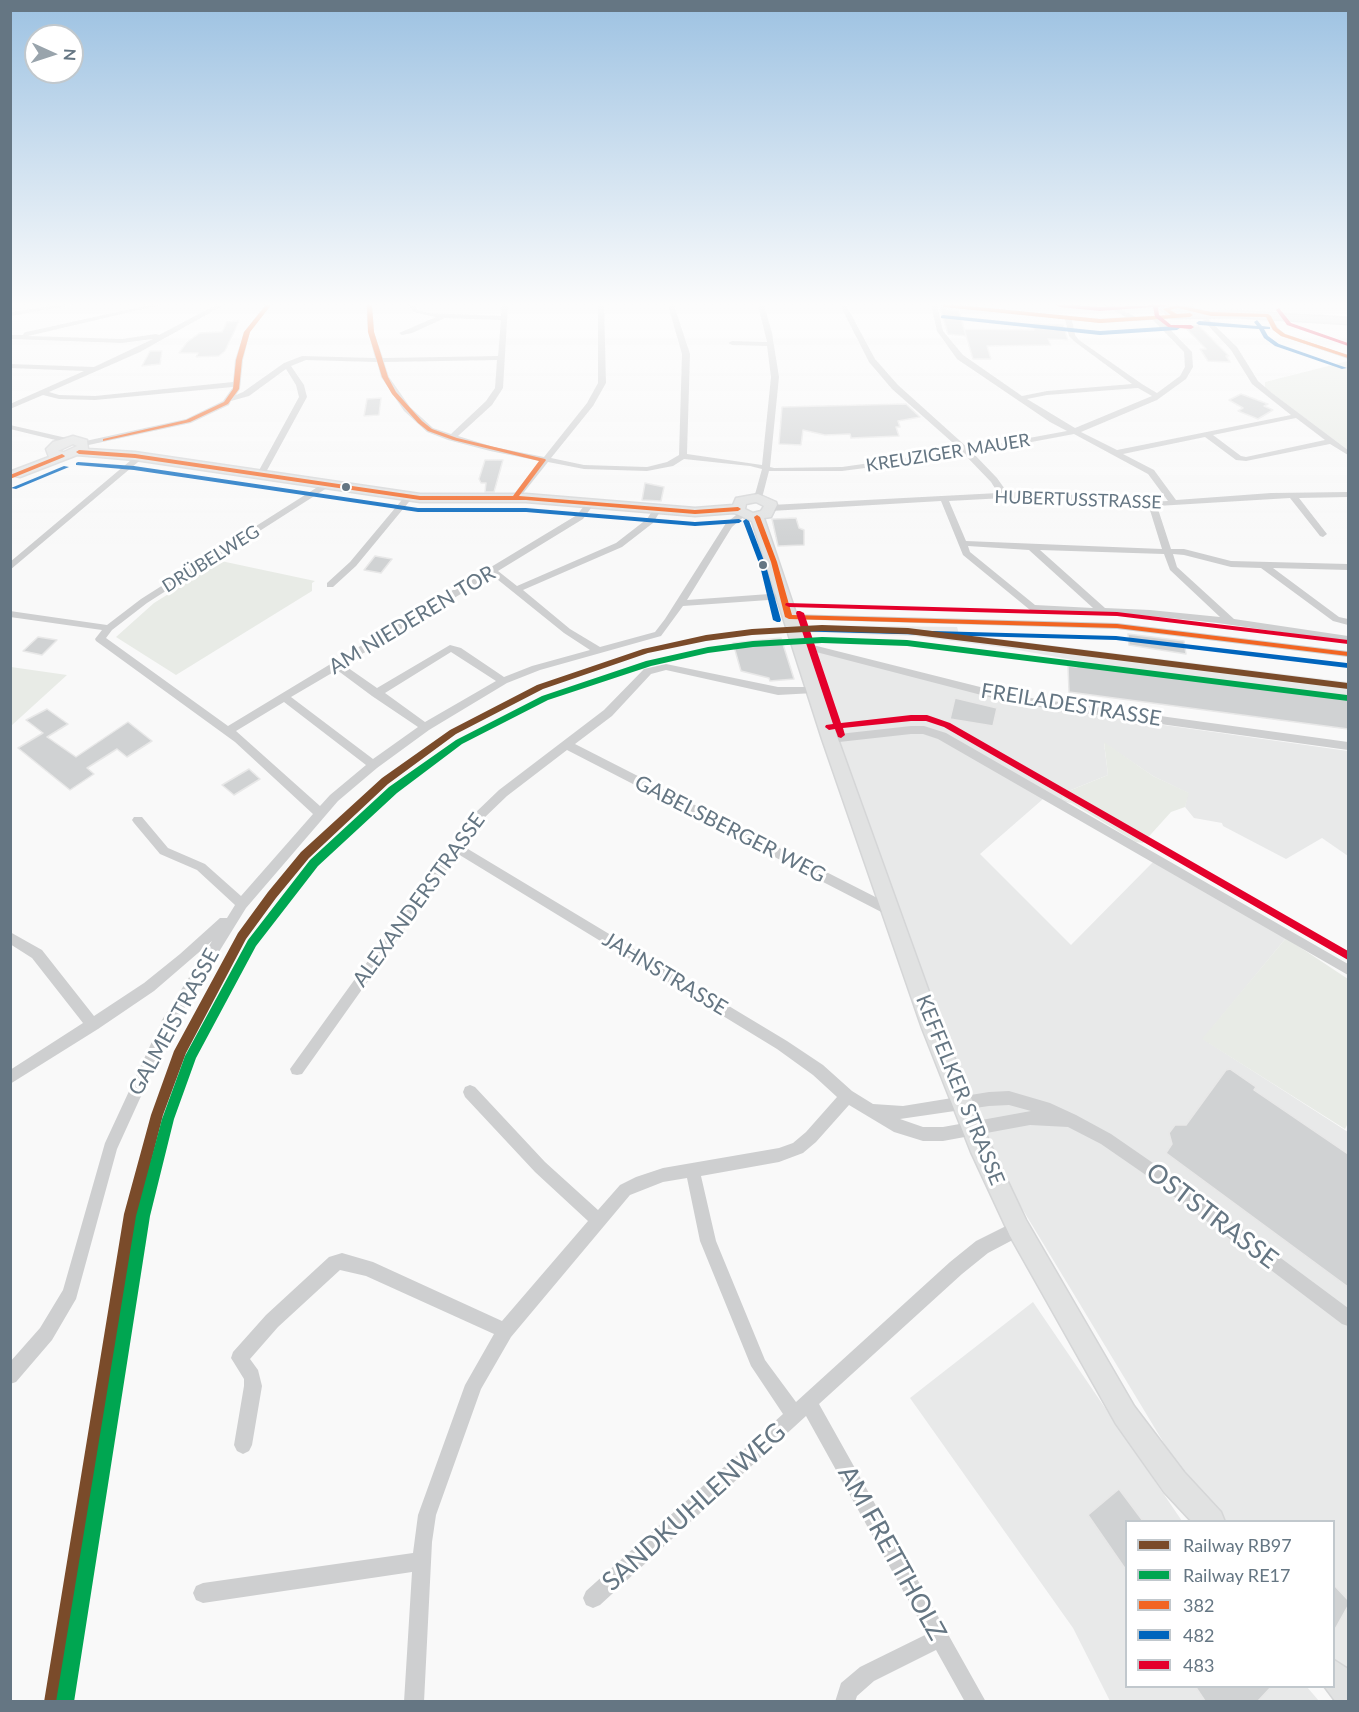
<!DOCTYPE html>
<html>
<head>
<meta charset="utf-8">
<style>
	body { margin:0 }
	#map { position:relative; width:1359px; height:1712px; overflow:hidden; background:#f9f9f9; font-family:Lato,sans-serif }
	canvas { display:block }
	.frame { position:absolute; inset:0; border:12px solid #657683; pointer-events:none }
	.legend { position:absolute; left:1125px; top:1520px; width:210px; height:168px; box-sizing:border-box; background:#fff; border:2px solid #c1c8cd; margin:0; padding:8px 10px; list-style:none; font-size:18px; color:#657683 }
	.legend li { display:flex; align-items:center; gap:12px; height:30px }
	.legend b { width:30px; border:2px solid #c1c8cd }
	.north { position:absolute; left:24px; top:24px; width:60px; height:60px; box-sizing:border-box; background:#fff; border:2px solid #c1c8cd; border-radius:50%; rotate:93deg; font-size:16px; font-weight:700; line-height:24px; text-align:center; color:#657683 }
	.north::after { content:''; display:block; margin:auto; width:21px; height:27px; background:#99a4ac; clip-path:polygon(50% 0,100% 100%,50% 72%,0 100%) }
</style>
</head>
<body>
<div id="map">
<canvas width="1359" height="1712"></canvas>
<div class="frame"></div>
<ul class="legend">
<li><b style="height:8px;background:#7a4b2a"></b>Railway RB97</li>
<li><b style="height:8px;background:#00a651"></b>Railway RE17</li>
<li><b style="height:8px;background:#f26522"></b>382</li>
<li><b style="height:8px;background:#0065bd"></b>482</li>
<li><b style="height:8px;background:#e4002b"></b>483</li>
</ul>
<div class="north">N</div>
</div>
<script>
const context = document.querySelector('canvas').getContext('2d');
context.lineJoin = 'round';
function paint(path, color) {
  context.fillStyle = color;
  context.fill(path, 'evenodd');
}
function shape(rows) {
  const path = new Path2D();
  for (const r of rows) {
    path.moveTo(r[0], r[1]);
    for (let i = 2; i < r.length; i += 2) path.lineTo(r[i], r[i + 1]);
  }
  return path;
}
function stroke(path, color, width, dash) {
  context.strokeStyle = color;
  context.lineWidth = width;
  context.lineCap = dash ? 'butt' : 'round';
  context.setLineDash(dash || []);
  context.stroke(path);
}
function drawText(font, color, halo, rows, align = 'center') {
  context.font = font + ' Lato,sans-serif';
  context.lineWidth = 6;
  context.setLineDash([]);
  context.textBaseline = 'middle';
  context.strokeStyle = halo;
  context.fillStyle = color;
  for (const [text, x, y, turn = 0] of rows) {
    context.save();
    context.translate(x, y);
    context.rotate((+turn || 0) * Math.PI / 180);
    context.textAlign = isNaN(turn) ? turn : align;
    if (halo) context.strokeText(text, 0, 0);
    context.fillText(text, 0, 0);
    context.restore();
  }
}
const built = shape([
	[799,625,957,627,959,634,1348,682,1348,698,1124,669,1007,648,914,636,801,632],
	[810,648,1022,705,1348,751,1348,856,1322,838,1286,859,1223,826,1222,823,1194,818,1185,807,1188,793,1153,776,1104,743,1108,775,1066,792,1062,798,1072,803,1043,799,980,854,1071,945,1153,862,1286,938,1203,1039,1348,1132,1348,1693,1334,1675,1334,1522,1211,1521,971,1124,840,760,831,698],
	[1033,1302,1182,1521,1126,1522,1126,1686,1307,1687,1319,1701,1110,1701,1073,1628,910,1398]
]);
const green = shape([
	[1348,361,1348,450,1265,388,1265,382],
	[221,561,315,581,312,583,312,591,176,675,116,637,154,603],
	[11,667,67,675,11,726,10,667],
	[1104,742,1153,776,1189,793,1185,807,1171,812,1143,843,1136,842,1062,797,1066,792,1108,775],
	[1286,938,1348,979,1348,1123,1345,1129,1202,1039]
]);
const building = shape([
	[940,308,959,311,966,336,948,334,940,308],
	[239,321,225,351,219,356,196,357,198,353,179,353,187,342,200,333,222,332,227,322,239,321],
	[1032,324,1063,325,1068,340,1048,339,1051,345,987,346,991,359,973,359,964,329,1034,330,1032,324],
	[1184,326,1199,326,1229,356,1226,356,1230,362,1208,361,1200,349,1206,349,1184,326],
	[150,351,162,351,160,364,142,366,150,351],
	[1241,394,1268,404,1264,406,1273,410,1258,419,1238,411,1243,408,1229,400,1241,394],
	[381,398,379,415,364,416,367,399,381,398],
	[906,404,920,417,898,421,900,427,896,427,899,436,851,438,850,434,825,435,803,430,801,445,779,444,782,407,906,404],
	[485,460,503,460,494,492,485,492,486,483,481,483,479,479,485,460],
	[645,483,664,487,661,501,642,500,645,483],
	[796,518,799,528,804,530,804,545,778,546,772,519,796,518],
	[375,556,392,559,381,573,364,570,375,556],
	[1128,634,1184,641,1186,654,1129,645,1128,634],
	[38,637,57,640,42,655,23,651,38,637],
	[781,638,794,679,770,681,769,678,741,671,733,643,781,638],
	[1077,663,1348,699,1348,729,1069,692,1068,666,1077,667,1077,663],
	[955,698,997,708,993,726,950,719,955,698],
	[47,709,68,724,47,737,76,757,128,722,152,741,127,757,117,749,87,768,94,774,70,790,18,748,43,733,26,720,47,709],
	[249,769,260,779,234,795,222,785,249,769],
	[1230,1069,1256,1087,1254,1090,1348,1154,1348,1287,1166,1153,1172,1144,1169,1133,1175,1125,1186,1125,1226,1070,1230,1069],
	[1119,1489,1143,1521,1126,1521,1126,1570,1088,1515,1119,1489],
	[1334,1585,1348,1600,1348,1606,1334,1631,1334,1585],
	[1195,1686,1272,1686,1258,1701,1205,1701,1195,1686]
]);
const street = shape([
	[58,305,72,305,10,316,10,312,58,305],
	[149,305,160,305,28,336,122,339,156,334,159,335,216,305,224,305,140,352,49,392,59,395,95,396,233,382,235,360,244,332,265,305,271,305,250,332,243,360,240,389,236,395,243,392,284,363,302,356,375,358,368,332,366,305,372,305,374,332,383,358,498,356,501,320,445,318,412,333,402,335,399,333,436,317,413,312,409,305,415,305,418,310,429,313,501,316,502,305,508,305,503,388,492,405,458,436,494,447,544,457,587,403,598,383,598,305,604,305,606,383,593,406,551,458,584,465,647,467,667,462,679,455,682,354,668,305,674,305,690,354,687,454,762,465,771,377,767,346,732,345,728,343,732,341,767,342,758,305,764,305,772,333,779,377,770,467,774,468,842,467,961,450,892,389,869,362,840,305,846,305,875,359,898,385,969,449,1067,431,1050,422,957,359,937,331,931,305,937,305,943,331,963,355,1022,396,1047,391,1132,384,1075,342,1069,336,1065,319,944,307,941,305,961,305,1100,319,1126,317,1104,305,1112,305,1136,317,1178,315,1178,317,1176,318,1160,319,1192,352,1193,367,1186,379,1157,400,1081,432,1117,450,1291,415,1252,384,1231,350,1203,320,1208,319,1237,347,1258,381,1272,393,1348,450,1348,455,1330,444,1246,461,1236,460,1205,437,1123,454,1154,470,1176,500,1271,493,1348,492,1348,497,1299,498,1327,534,1323,537,1320,536,1290,498,1157,506,1171,549,1184,549,1231,561,1348,564,1348,570,1273,568,1339,617,1348,619,1348,625,1333,621,1261,568,1231,567,1184,555,1173,554,1177,567,1234,619,1348,636,1348,642,1218,623,1150,616,1030,610,963,555,941,501,771,511,767,508,771,505,998,493,991,482,965,455,842,471,769,471,762,498,758,501,754,498,762,469,750,466,684,459,673,466,647,471,584,469,548,462,517,501,514,502,510,499,540,461,490,451,448,440,427,432,404,411,381,377,377,362,306,360,291,366,304,385,307,397,265,474,261,476,257,474,299,397,296,385,286,369,249,396,231,401,229,405,191,423,84,446,81,446,81,442,186,419,223,401,233,387,95,400,59,399,43,395,10,409,10,404,84,371,10,368,10,364,94,367,153,339,122,343,10,339,10,335,23,335,24,333,26,332,149,305],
	[1072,320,1100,323,1153,320,1184,352,1185,367,1180,376,1157,393,1142,384,1079,340,1075,335,1072,320],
	[497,360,495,388,486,401,451,434,433,428,410,407,389,377,384,362,497,360],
	[1138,388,1152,396,1075,428,1027,399,1047,395,1138,388],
	[1296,418,1325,440,1246,457,1241,456,1213,435,1296,418],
	[1074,434,1148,474,1168,501,1141,502,1057,493,1007,492,997,478,973,453,1074,434],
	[1004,498,1057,499,1149,507,1162,549,966,541,949,501,1004,498],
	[968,546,1029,550,1093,608,1035,605,970,552,968,546],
	[1040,550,1164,554,1170,570,1220,617,1150,610,1105,608,1040,550],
	[1266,315,1270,315,1278,328,1285,334,1348,355,1348,359,1281,336,1272,329,1266,315],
	[10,425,71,439,72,441,68,443,10,429,10,425],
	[137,455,144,457,10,570,10,562,137,455],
	[327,481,330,482,330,486,147,603,112,630,106,638,228,726,577,515,587,502,590,501,594,504,583,519,498,571,517,586,616,543,647,519,654,508,660,508,661,510,653,523,622,547,523,590,570,629,600,647,655,632,665,619,726,523,740,512,747,514,732,527,687,600,783,593,788,596,783,599,683,606,661,636,540,670,507,683,429,730,377,768,338,801,246,908,172,1028,117,1149,76,1299,52,1340,16,1382,10,1384,10,1362,40,1328,63,1290,105,1143,162,1020,212,941,154,991,98,1029,10,1084,10,1070,83,1023,32,958,10,944,10,932,42,950,94,1016,144,983,180,954,220,918,227,918,235,905,197,870,160,854,134,823,132,820,134,817,142,817,168,848,205,864,241,896,313,814,235,742,96,641,95,639,102,630,10,617,10,611,107,625,141,599,327,481],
	[492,575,564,633,590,650,532,666,504,677,461,648,450,645,377,688,344,665,492,575],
	[451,652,496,681,425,722,385,693,451,652],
	[337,670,372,696,418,727,373,759,291,697,337,670],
	[284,702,366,765,330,795,320,806,236,731,284,702],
	[406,495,413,497,356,566,333,587,327,587,327,583,350,562,406,495],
	[789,614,1117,623,1348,651,1348,657,1117,629,786,619,784,617,789,614],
	[797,641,1016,696,1348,742,1348,750,1016,704,793,646,792,644,797,641],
	[666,664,778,687,814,687,819,690,814,693,778,695,666,670,651,674,612,716,575,744,897,908,899,912,897,916,889,916,567,750,507,796,482,820,463,846,787,1041,823,1065,852,1091,873,1104,903,1106,989,1092,1009,1091,1050,1103,1076,1115,1111,1134,1153,1163,1348,1308,1348,1326,1342,1324,1143,1173,1101,1144,1068,1127,1030,1125,943,1141,923,1141,894,1132,849,1105,816,1142,803,1153,779,1162,701,1176,716,1241,765,1360,796,1402,950,1262,976,1241,1018,1220,1024,1222,1026,1228,1024,1234,988,1253,962,1274,819,1404,986,1702,965,1702,936,1650,874,1681,857,1696,855,1702,835,1702,841,1683,860,1667,927,1634,806,1416,600,1605,593,1608,586,1605,583,1598,586,1591,783,1414,751,1366,700,1241,687,1178,663,1182,630,1195,511,1337,481,1389,436,1515,432,1542,424,1702,404,1702,412,1572,203,1603,196,1600,193,1593,196,1586,203,1583,413,1553,418,1515,465,1385,494,1334,366,1276,340,1270,278,1327,250,1359,258,1370,262,1386,252,1445,249,1451,243,1454,237,1451,234,1445,244,1386,244,1379,231,1358,233,1352,266,1315,329,1257,342,1253,373,1262,502,1321,588,1221,535,1172,465,1097,463,1092,465,1087,470,1085,475,1087,545,1162,598,1210,620,1185,636,1177,663,1168,779,1148,793,1143,806,1132,837,1097,813,1075,777,1049,458,854,302,1074,297,1075,292,1074,290,1069,474,814,499,790,604,710,644,669,666,664],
	[1009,1105,1031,1111,943,1127,923,1127,900,1119,989,1106,1009,1105],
	[911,726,924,726,946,733,1348,964,1348,975,938,739,923,734,911,734,830,743,825,739,830,735,911,726]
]);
const secondary = shape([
	[1171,305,1184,305,1205,312,1236,311,1348,318,1348,324,1236,317,1172,318,1161,309,1171,305],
	[1178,309,1184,311,1185,312,1173,310,1178,309],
	[73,436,87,440,88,449,135,452,420,494,526,494,695,508,733,505,736,498,758,494,776,502,777,505,771,517,764,518,838,739,942,1028,991,1146,1026,1220,1134,1406,1184,1472,1221,1512,1225,1522,1192,1522,1164,1492,1116,1424,1010,1236,971,1152,922,1028,822,739,752,521,734,513,695,516,526,502,420,502,135,460,77,455,20,477,10,475,12,471,49,457,46,449,53,442,73,436],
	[73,444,77,446,64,452,58,451,73,444],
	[756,502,764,506,761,511,753,513,745,509,746,504,756,502],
	[1334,1660,1348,1669,1348,1702,1336,1702,1324,1686,1334,1686,1334,1660]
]);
const bus1 = shape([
	[266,305,271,305,250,332,242,360,239,389,228,404,190,422,103,441,103,439,186,420,224,402,233,389,236,360,244,332,266,305],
	[367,305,372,305,374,332,388,377,396,392,422,421,432,429,457,438,545,459,546,460,519,496,695,510,738,507,741,509,738,511,695,514,526,500,420,500,135,458,79,454,76,452,79,450,135,454,420,496,513,496,539,461,453,440,428,431,418,423,392,394,382,377,368,332,367,305],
	[941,305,956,305,1100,319,1171,315,1163,309,1177,305,1211,312,1268,314,1271,316,1277,328,1285,334,1348,355,1348,358,1281,336,1273,330,1266,317,1211,316,1178,308,1170,310,1177,314,1190,313,1193,315,1190,317,1100,323,944,307,941,305],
	[62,454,65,456,64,457,10,479,10,475,62,454],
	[757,515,760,517,777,562,792,615,1117,624,1348,652,1348,656,1117,628,789,619,785,617,771,562,754,517,757,515]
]);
const bus2 = shape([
	[943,315,1100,331,1177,326,1180,328,1177,330,1100,335,941,318,941,316,943,315],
	[1257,320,1262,326,1270,327,1270,329,1264,329,1268,336,1279,344,1347,368,1342,369,1275,346,1264,338,1259,329,1199,325,1196,323,1199,321,1257,326,1254,322,1257,320],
	[78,462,134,466,418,508,526,508,695,522,739,519,742,521,739,523,695,526,526,512,418,512,134,470,76,465,76,463,78,462],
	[64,466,69,467,16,489,11,488,64,466],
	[746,519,749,521,766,566,781,620,780,622,777,622,773,620,760,566,743,521,746,519],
	[786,627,1116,636,1347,663,1348,664,1348,668,1116,640,789,631,786,631,786,627]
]);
const bus3 = shape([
	[1056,305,1072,305,1100,307,1166,305,1166,306,1158,307,1159,315,1171,325,1191,325,1194,327,1191,329,1168,327,1155,317,1153,307,1100,311,1059,307,1056,305],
	[1279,308,1291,323,1348,343,1348,346,1287,325,1276,310,1279,308],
	[786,603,1117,612,1348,640,1348,644,1117,616,789,607,785,605,786,603],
	[797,611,800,611,804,613,841,723,911,715,927,715,950,723,1348,951,1348,960,944,727,926,721,911,721,843,728,845,735,841,738,838,737,835,729,829,730,825,727,826,725,833,724,796,613,797,611]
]);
const rail1 = shape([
	[822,625,908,628,1348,683,1348,689,908,634,822,631,752,635,706,641,648,653,543,689,456,734,388,784,309,858,276,898,246,939,186,1053,163,1115,138,1214,62,1702,44,1702,124,1214,151,1115,174,1051,238,933,268,892,301,852,382,778,450,730,537,685,643,649,706,635,752,629,822,625]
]);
const rail2 = shape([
	[822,637,907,640,1347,695,1348,695,1348,701,907,646,822,643,753,647,708,653,651,666,548,700,462,744,397,793,318,866,256,946,196,1058,174,1119,150,1216,74,1702,56,1702,136,1216,162,1119,185,1056,248,940,310,860,389,787,456,740,542,696,646,661,708,647,753,641,822,637]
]);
const markers = [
	[346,487,5,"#657683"],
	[763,565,5,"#657683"]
];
const farStreetnames = [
	["KREUZIGER MAUER",948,453,-9],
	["HUBERTUSSTRASSE",1078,500,2],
	["DRÜBELWEG",211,559,-32]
];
const streetNames = [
	["AM NIEDEREN TOR",412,620,-31],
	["FREILADESTRASSE",1071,705,9],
	["GABELSBERGER WEG",730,829,27],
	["ALEXANDERSTRASSE",419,900,-54],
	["JAHNSTRASSE",665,974,31],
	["GALMEISTRASSE",174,1022,-61],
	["KEFFELKER STRASSE",960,1090,68]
];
const nearStreetnames = [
	["OSTSTRASSE",1212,1216,37],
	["SANDKUHLENWEG",694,1507,-42],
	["AM FRETTHOLZ",892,1553,61]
];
paint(built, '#e8e9e9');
paint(green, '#e8ebe6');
paint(building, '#d0d2d3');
stroke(building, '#e8e8e8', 1.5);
stroke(secondary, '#d5d6d7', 3);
paint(street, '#cecfd0');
paint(secondary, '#e1e2e2');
paint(bus1, '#f26522');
paint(bus2, '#0065bd');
paint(bus3, '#e4002b');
paint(rail1, '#7a4b2a');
paint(rail2, '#00a651');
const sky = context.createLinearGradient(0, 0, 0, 544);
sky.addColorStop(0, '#9dc2e2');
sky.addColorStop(0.56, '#fcfcfc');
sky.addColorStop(1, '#fcfcfc00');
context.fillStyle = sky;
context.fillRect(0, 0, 1359, 544);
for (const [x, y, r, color] of markers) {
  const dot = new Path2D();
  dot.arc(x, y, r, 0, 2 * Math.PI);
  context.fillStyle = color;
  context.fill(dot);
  stroke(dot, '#fff', 2);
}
drawText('18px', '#657683', '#fff', farStreetnames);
drawText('21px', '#657683', '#fff', streetNames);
drawText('26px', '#657683', '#fff', nearStreetnames);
</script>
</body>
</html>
